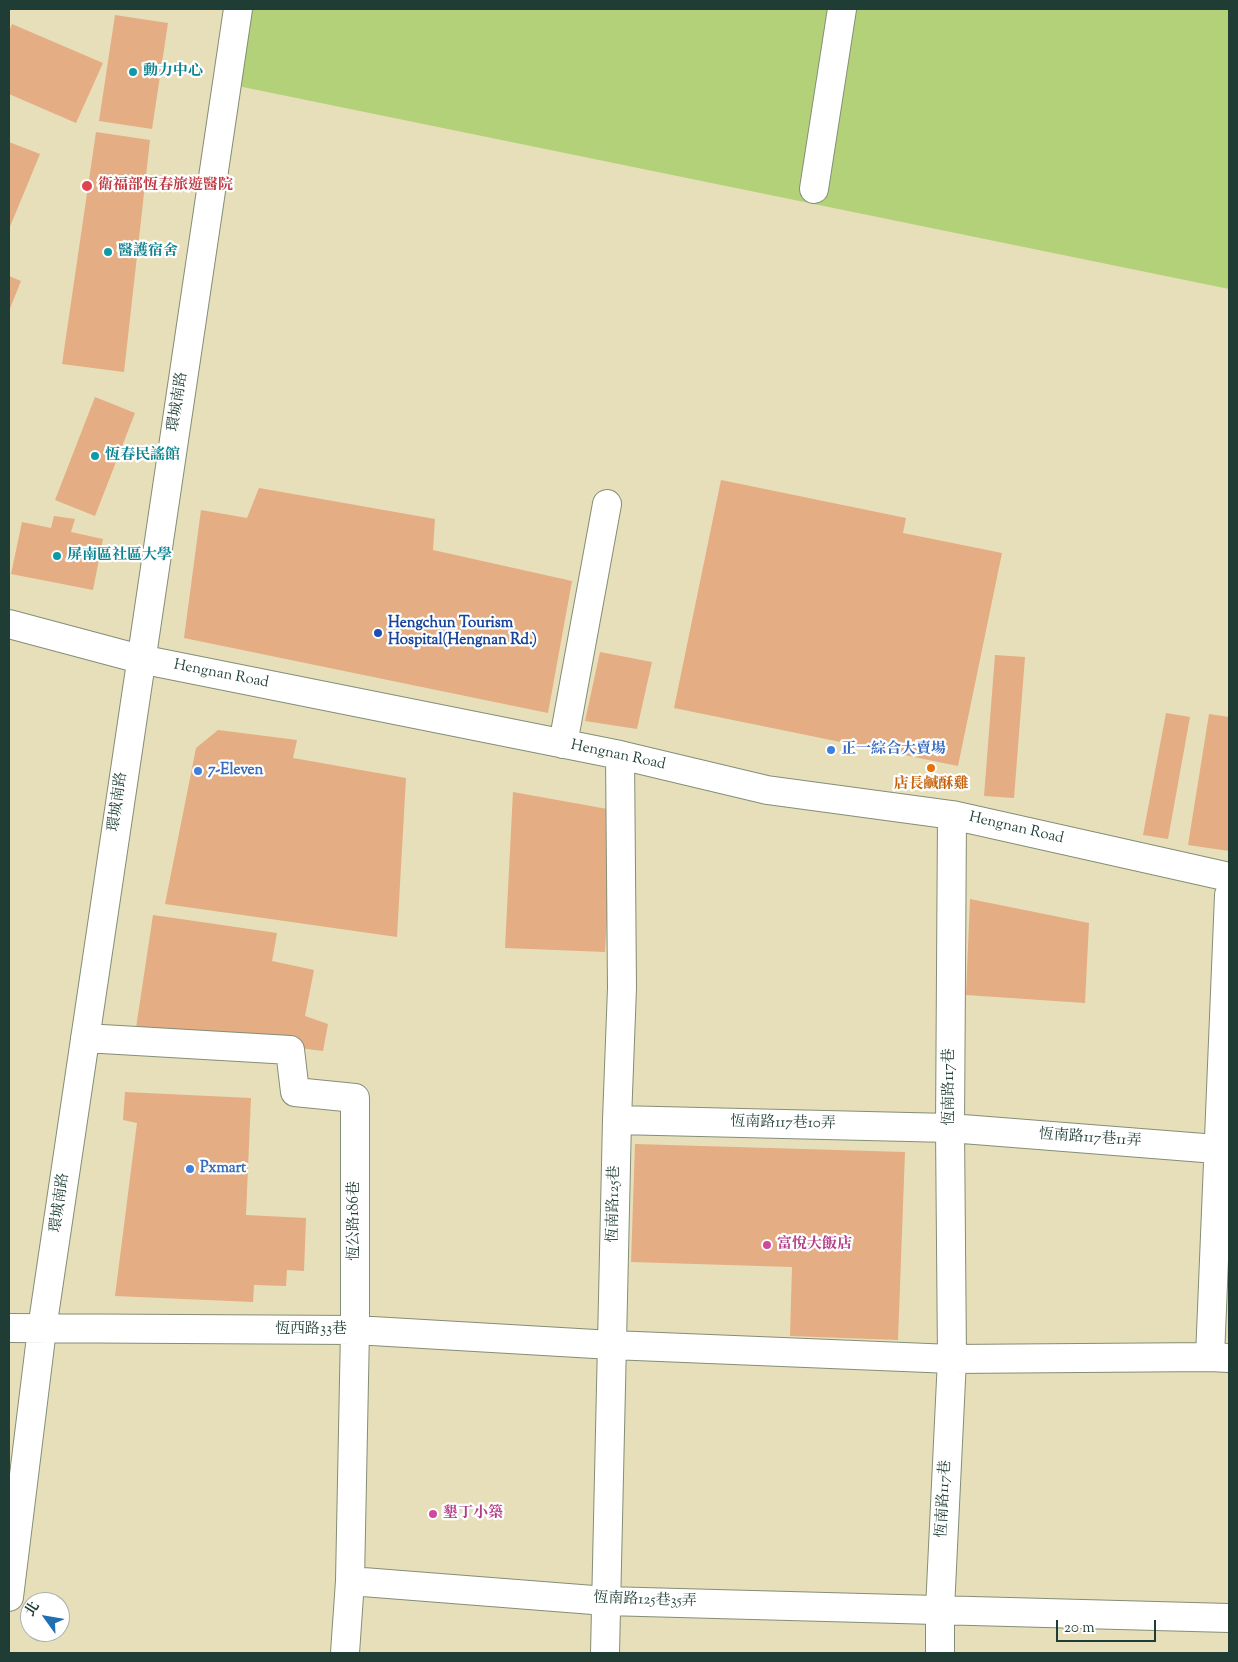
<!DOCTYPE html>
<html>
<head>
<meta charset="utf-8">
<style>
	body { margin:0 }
	#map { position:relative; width:1238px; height:1662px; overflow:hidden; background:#e7dfb9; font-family:"Sorts Mill Goudy","Noto Serif TC",serif }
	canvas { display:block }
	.frame { position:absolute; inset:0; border:10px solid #1f3d34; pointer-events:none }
	.north { position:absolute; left:20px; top:1592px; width:50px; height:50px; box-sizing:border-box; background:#fff; border:1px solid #a5b1ae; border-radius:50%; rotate:302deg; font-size:14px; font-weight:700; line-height:20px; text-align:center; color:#1f3d34 }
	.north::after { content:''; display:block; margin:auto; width:18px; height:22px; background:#1f6fb2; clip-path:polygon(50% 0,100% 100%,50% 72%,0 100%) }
	.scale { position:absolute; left:1056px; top:1620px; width:100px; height:22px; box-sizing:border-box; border:2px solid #1f3d34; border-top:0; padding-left:6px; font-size:15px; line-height:18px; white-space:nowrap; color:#1f3d34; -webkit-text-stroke:4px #fff; paint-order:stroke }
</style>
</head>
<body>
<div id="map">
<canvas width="1238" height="1662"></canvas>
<div class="frame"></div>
<div class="north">北</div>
<div class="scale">20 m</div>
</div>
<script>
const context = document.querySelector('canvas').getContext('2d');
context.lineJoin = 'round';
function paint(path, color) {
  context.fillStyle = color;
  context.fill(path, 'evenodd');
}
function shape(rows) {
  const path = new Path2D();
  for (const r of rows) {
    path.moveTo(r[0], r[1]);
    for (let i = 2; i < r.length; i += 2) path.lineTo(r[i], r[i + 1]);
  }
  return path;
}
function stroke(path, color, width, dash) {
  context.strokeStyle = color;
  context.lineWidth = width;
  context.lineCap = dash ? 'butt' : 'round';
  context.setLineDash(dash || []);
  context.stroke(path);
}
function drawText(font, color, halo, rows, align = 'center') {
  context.font = font + ' "Sorts Mill Goudy","Noto Serif TC",serif';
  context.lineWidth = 4.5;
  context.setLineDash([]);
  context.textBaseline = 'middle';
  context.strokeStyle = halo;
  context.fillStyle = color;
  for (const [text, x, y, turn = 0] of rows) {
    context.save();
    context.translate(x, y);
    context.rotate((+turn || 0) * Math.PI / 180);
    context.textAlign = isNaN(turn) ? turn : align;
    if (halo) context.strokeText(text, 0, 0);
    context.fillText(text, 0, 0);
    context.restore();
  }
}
const green = shape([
	[241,9,1229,9,1229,289,228,84]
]);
const building = shape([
	[115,15,168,23,152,129,99,121],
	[12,24,103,63,76,123,9,94,9,32],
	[96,132,150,140,124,372,62,364],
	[9,142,40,154,9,229],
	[9,276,21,281,9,311],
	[95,397,135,413,95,516,55,500],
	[721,480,906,518,903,533,1002,553,958,766,674,708],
	[259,488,435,519,433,550,572,581,548,713,184,638,201,510,247,518],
	[54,516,75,519,71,532,103,539,93,590,11,574,22,522,51,528],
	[600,652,652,662,637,729,585,721],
	[995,655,1025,657,1014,798,984,796],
	[1166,713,1190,717,1168,839,1143,835],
	[1209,714,1229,717,1229,851,1188,845],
	[218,730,297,740,293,758,406,778,397,937,165,904,196,748],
	[513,792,613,810,605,952,505,948],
	[970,899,1089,923,1085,1003,966,995],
	[153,915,277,933,272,961,314,970,305,1016,328,1024,323,1051,136,1028],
	[125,1092,251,1098,246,1215,306,1218,304,1271,287,1270,286,1286,254,1285,253,1302,115,1296,137,1123,123,1120],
	[635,1144,905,1152,898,1340,790,1336,792,1267,631,1262]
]);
const minor = shape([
	[814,189,842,9],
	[9,624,140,659,620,755,767,790,952,815,1229,877],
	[563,744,607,504],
	[85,1038,290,1050,295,1092,355,1098,355,1330,350,1581,345,1653],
	[617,1120,950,1128,1229,1150],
	[9,1328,355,1330,612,1345,952,1359,1210,1357,1229,1358],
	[1210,1357,1229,895],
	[350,1581,606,1601,1229,1618],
	[9,1597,42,1329,238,9],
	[605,1653,617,1120,622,988,620,755],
	[940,1653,940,1609,952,1359,950,1128,952,815]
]);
const markers = [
	[133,72,5,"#0f9aa8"],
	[87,186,6,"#e0444e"],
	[108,252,5,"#0f9aa8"],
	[95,456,5,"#0f9aa8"],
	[57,556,5,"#0f9aa8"],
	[378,633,5,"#1a4fb4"],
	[831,750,5,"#3f7fe0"],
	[931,768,5,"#e8710a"],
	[198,771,5,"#3f7fe0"],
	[190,1169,5,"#3f7fe0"],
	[767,1245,5,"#d1479c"],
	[433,1514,5,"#d1479c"]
];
const cultureNames = [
	["動力中心",143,72],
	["醫護宿舍",118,252],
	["恆春民謠館",105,456],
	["屏南區社區大學",67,556]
];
const healthNames = [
	["衛福部恆春旅遊醫院",98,186]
];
const streetNames = [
	["環城南路",179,402,-81],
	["Hengnan Road",221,675,11],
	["Hengnan Road",618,756,12],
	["環城南路",119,802,-82],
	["Hengnan Road",1016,829,13],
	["恆南路117巷",950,1087,-90],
	["恆南路117巷10弄",783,1124,1],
	["恆南路117巷11弄",1090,1139,4],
	["環城南路",61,1203,-82],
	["恆南路125巷",615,1204,-89],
	["恆公路186巷",355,1221,-90],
	["恆西路33巷",311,1330],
	["恆南路117巷",945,1499,-87],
	["恆南路125巷35弄",645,1601,2]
];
const transitNames = [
	["Hengchun Tourism",388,624],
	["Hospital(Hengnan Rd.)",388,641]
];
const shopNames = [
	["正一綜合大賣場",841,750],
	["7-Eleven",208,771],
	["Pxmart",200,1169]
];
const foodNames = [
	["店長鹹酥雞",931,785]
];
const hotelNames = [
	["富悅大飯店",777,1245],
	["墾丁小築",443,1514]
];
paint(green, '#b3d178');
paint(building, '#e4ad84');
stroke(minor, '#838e76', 30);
stroke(minor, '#fff', 28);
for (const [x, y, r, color] of markers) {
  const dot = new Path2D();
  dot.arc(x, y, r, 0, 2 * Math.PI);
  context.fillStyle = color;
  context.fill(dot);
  stroke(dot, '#fff', 2);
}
drawText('bold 15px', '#0d838f', '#fff', cultureNames, 'left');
drawText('bold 15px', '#be3a42', '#fff', healthNames, 'left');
drawText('15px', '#1f3d34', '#fff', streetNames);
drawText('bold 15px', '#164399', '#fff', transitNames, 'left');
drawText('bold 15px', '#366cbe', '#fff', shopNames, 'left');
drawText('bold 15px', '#c56008', '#fff', foodNames);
drawText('bold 15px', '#b23c85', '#fff', hotelNames, 'left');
</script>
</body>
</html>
